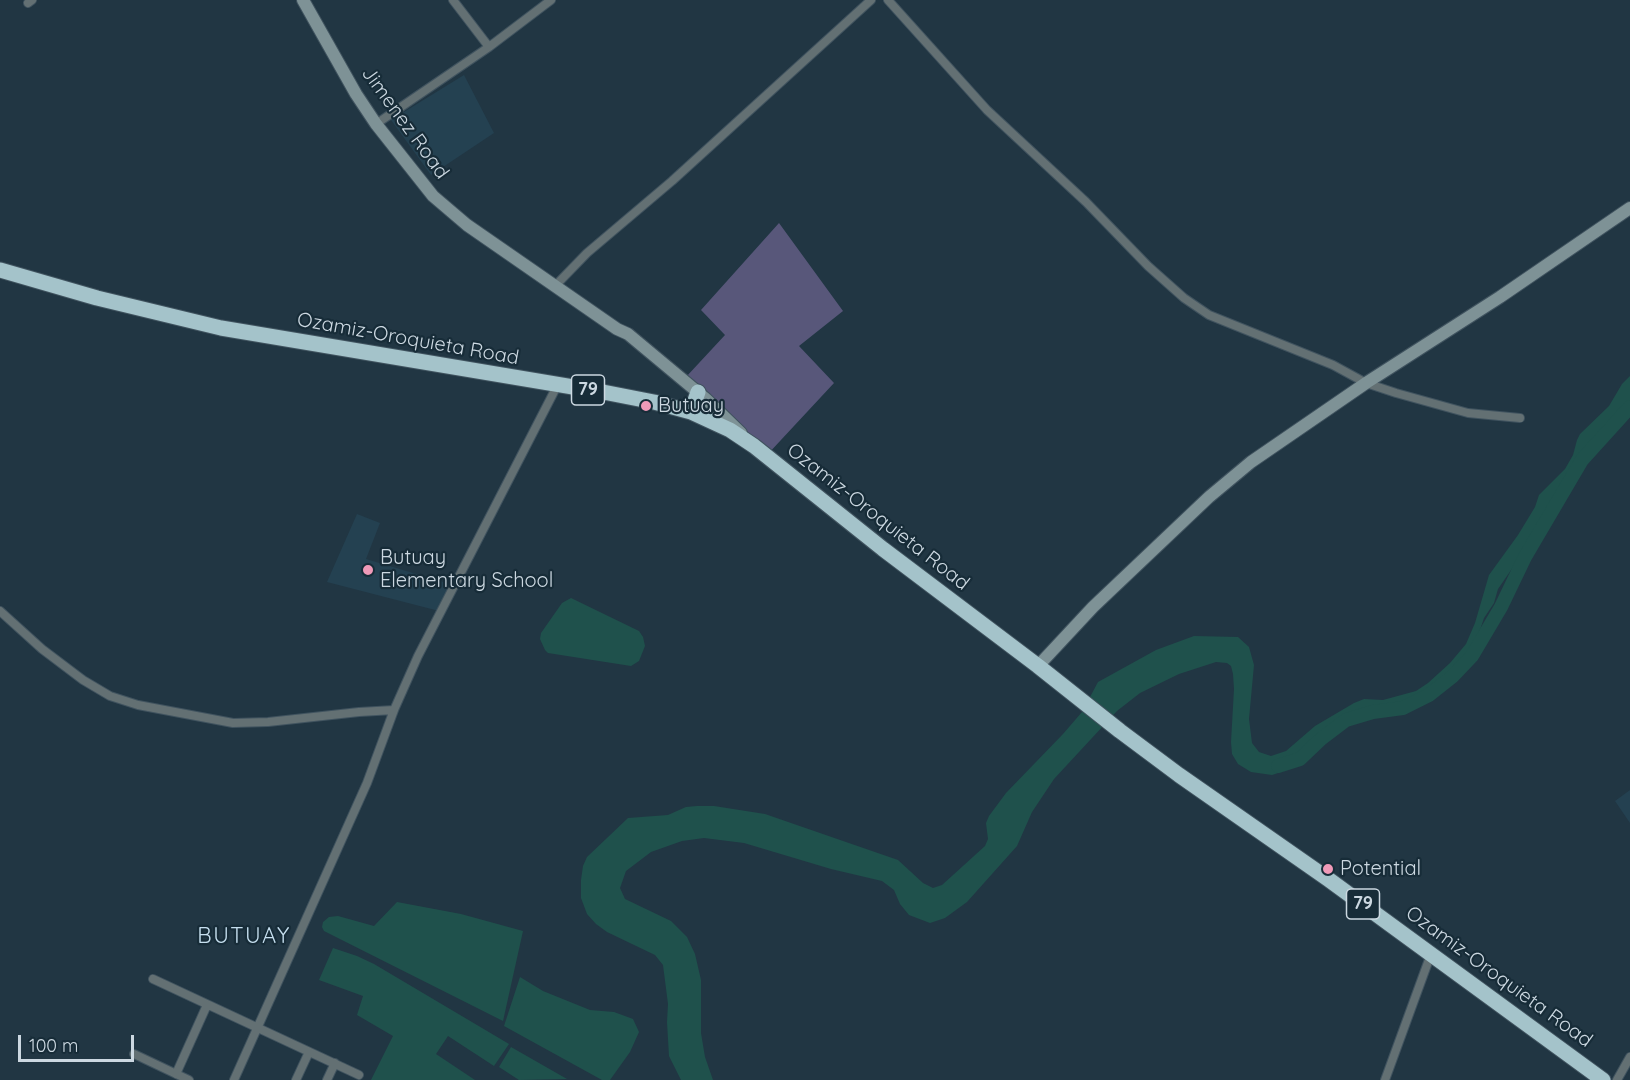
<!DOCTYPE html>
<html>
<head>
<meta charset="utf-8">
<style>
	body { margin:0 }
	#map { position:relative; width:1630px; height:1080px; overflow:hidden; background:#213643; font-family:Quicksand,sans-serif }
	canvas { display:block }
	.scale { position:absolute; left:18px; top:1035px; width:116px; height:27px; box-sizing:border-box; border:3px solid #ccd8e1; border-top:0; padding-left:8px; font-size:18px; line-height:21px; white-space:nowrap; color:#ccd8e1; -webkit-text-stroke:4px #172c38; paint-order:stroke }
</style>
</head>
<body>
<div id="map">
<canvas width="1630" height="1080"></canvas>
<div class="scale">100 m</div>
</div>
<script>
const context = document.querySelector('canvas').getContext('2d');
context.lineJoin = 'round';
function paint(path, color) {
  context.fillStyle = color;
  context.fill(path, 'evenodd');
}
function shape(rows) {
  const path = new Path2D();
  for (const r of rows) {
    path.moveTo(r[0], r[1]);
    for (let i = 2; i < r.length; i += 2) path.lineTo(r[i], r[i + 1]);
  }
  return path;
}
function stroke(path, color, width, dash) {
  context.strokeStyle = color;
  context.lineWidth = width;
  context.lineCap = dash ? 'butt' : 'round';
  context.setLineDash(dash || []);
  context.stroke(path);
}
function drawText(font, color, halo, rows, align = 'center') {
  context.font = font + ' Quicksand,sans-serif';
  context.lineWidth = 4.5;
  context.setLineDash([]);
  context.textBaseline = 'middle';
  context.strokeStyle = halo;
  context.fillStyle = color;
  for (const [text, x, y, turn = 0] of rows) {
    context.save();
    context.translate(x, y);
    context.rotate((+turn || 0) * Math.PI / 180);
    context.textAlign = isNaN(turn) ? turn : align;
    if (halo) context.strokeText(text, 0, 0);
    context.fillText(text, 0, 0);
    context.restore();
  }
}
const built = shape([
	[464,75,494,133,431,175,391,120],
	[357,514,380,523,366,559,450,584,439,611,327,582],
	[1630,790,1630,823,1615,801]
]);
const green = shape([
	[779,223,843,311,799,346,834,383,767,455,686,377,725,335,701,310]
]);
const water = shape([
	[1630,376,1630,402,1601,434,1567,478,1538,531,1498,589,1494,603,1484,618,1476,642,1464,661,1434,688,1404,703,1385,708,1363,710,1347,715,1281,772,1272,775,1251,772,1238,764,1232,754,1231,742,1234,689,1233,674,1231,666,1227,663,1216,662,1179,674,1140,693,1117,711,1054,779,1032,812,1017,846,967,902,945,918,930,923,909,915,900,904,894,890,882,881,831,869,744,843,704,838,682,841,651,852,626,871,620,888,625,899,671,921,687,937,695,954,701,980,701,1033,705,1057,713,1080,681,1080,669,1056,667,1022,668,1004,663,965,655,955,607,932,596,924,587,914,581,898,581,880,583,866,587,857,628,818,668,815,686,807,697,806,714,806,765,814,898,860,923,883,933,888,942,885,985,846,988,839,986,823,989,816,1006,793,1063,734,1082,712,1098,682,1156,650,1194,636,1238,637,1249,647,1254,665,1249,719,1252,743,1259,752,1271,756,1286,751,1315,726,1354,703,1364,699,1383,700,1416,691,1428,683,1450,663,1466,644,1475,623,1489,575,1518,535,1535,507,1539,495,1565,469,1573,455,1577,440,1580,434,1609,406,1622,384],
	[571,598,639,631,643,637,645,646,639,661,631,666,548,653,545,650,540,639,541,633,562,603],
	[397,902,461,914,523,931,503,1021,324,931,322,927,323,922,329,917,338,916,374,926],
	[333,948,357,956,374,964,509,1044,494,1066,448,1036,436,1054,475,1080,371,1080,393,1036,357,1015,363,996,319,980],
	[520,977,543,991,590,1010,614,1012,633,1019,639,1032,630,1052,610,1080,602,1080,504,1026],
	[511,1047,567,1079,519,1080,499,1067]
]);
const river = shape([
	[1278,766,1300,759,1321,739,1346,720,1373,712,1403,708,1429,695,1453,676,1472,656,1501,607,1525,557,1582,460,1630,407]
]);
const street = shape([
	[453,0,489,47],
	[888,0,987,110,1086,202,1148,266,1184,298,1209,315,1333,365,1366,383,1396,393,1468,413,1520,418],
	[28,3,32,0],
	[376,124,489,47,551,0],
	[555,286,587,253,672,181,871,0],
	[0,611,42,649,83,680,110,696,138,705,233,723,268,722,359,712,394,710],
	[153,979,359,1075],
	[134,1054,189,1080],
	[176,1074,207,1005],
	[234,1080,367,783,394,710,418,656,557,386],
	[296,1080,309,1052],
	[327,1080,335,1063],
	[1385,1080,1431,954],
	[1617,1080,1630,1057]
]);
const secondary = shape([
	[303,0,356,94,376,124,433,196,467,225,617,329,628,334,706,399,741,433],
	[1038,666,1093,607,1209,497,1251,462,1366,383,1500,297,1630,208]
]);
const highway = shape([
	[0,270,97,298,221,328,603,392,654,402,691,412,730,430,754,446,883,549,1038,666,1120,731,1179,775,1328,879,1603,1080],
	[691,412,698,392]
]);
const markers = [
	[646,406,6,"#ef9ab8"],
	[368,570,6,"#ef9ab8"],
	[1328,869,6,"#ef9ab8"]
];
const shields = [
	[588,390,33],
	[1363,904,33]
];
const shieldNames = [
	["79",588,390],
	["79",1363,904]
];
const streetNames = [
	["Jimenez Road",405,123,54],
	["Ozamiz-Oroquieta Road",408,339,10],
	["Ozamiz-Oroquieta Road",878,517,38],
	["Ozamiz-Oroquieta Road",1499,977,36]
];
const poiNames = [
	["Butuay",658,406],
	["Butuay",380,558],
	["Elementary School",380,581],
	["Potential",1340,869]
];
const quarterNames = [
	["BUTUAY",244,936]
];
paint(built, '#244151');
paint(green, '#58577a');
paint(water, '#1f514c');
stroke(river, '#1f514c', 14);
stroke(street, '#40535f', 10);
stroke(secondary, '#40535f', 14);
stroke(highway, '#40535f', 17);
stroke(street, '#637073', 8);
stroke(secondary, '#7e9296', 12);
stroke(highway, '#a4c3ca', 15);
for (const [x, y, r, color] of markers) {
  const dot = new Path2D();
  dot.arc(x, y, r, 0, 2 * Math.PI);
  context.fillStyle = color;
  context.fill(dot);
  stroke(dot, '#172c38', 2);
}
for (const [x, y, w] of shields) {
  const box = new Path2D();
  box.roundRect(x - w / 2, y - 15, w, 30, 4.5);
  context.fillStyle = '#172c38';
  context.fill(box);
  stroke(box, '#ccd8e1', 1.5);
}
drawText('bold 18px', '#ccd8e1', null, shieldNames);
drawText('20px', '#ccd8e1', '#172c38', streetNames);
drawText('20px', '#ccd8e1', '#172c38', poiNames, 'left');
context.letterSpacing = '1.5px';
drawText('22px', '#c6dfef', '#172c38', quarterNames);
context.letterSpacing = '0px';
</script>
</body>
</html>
